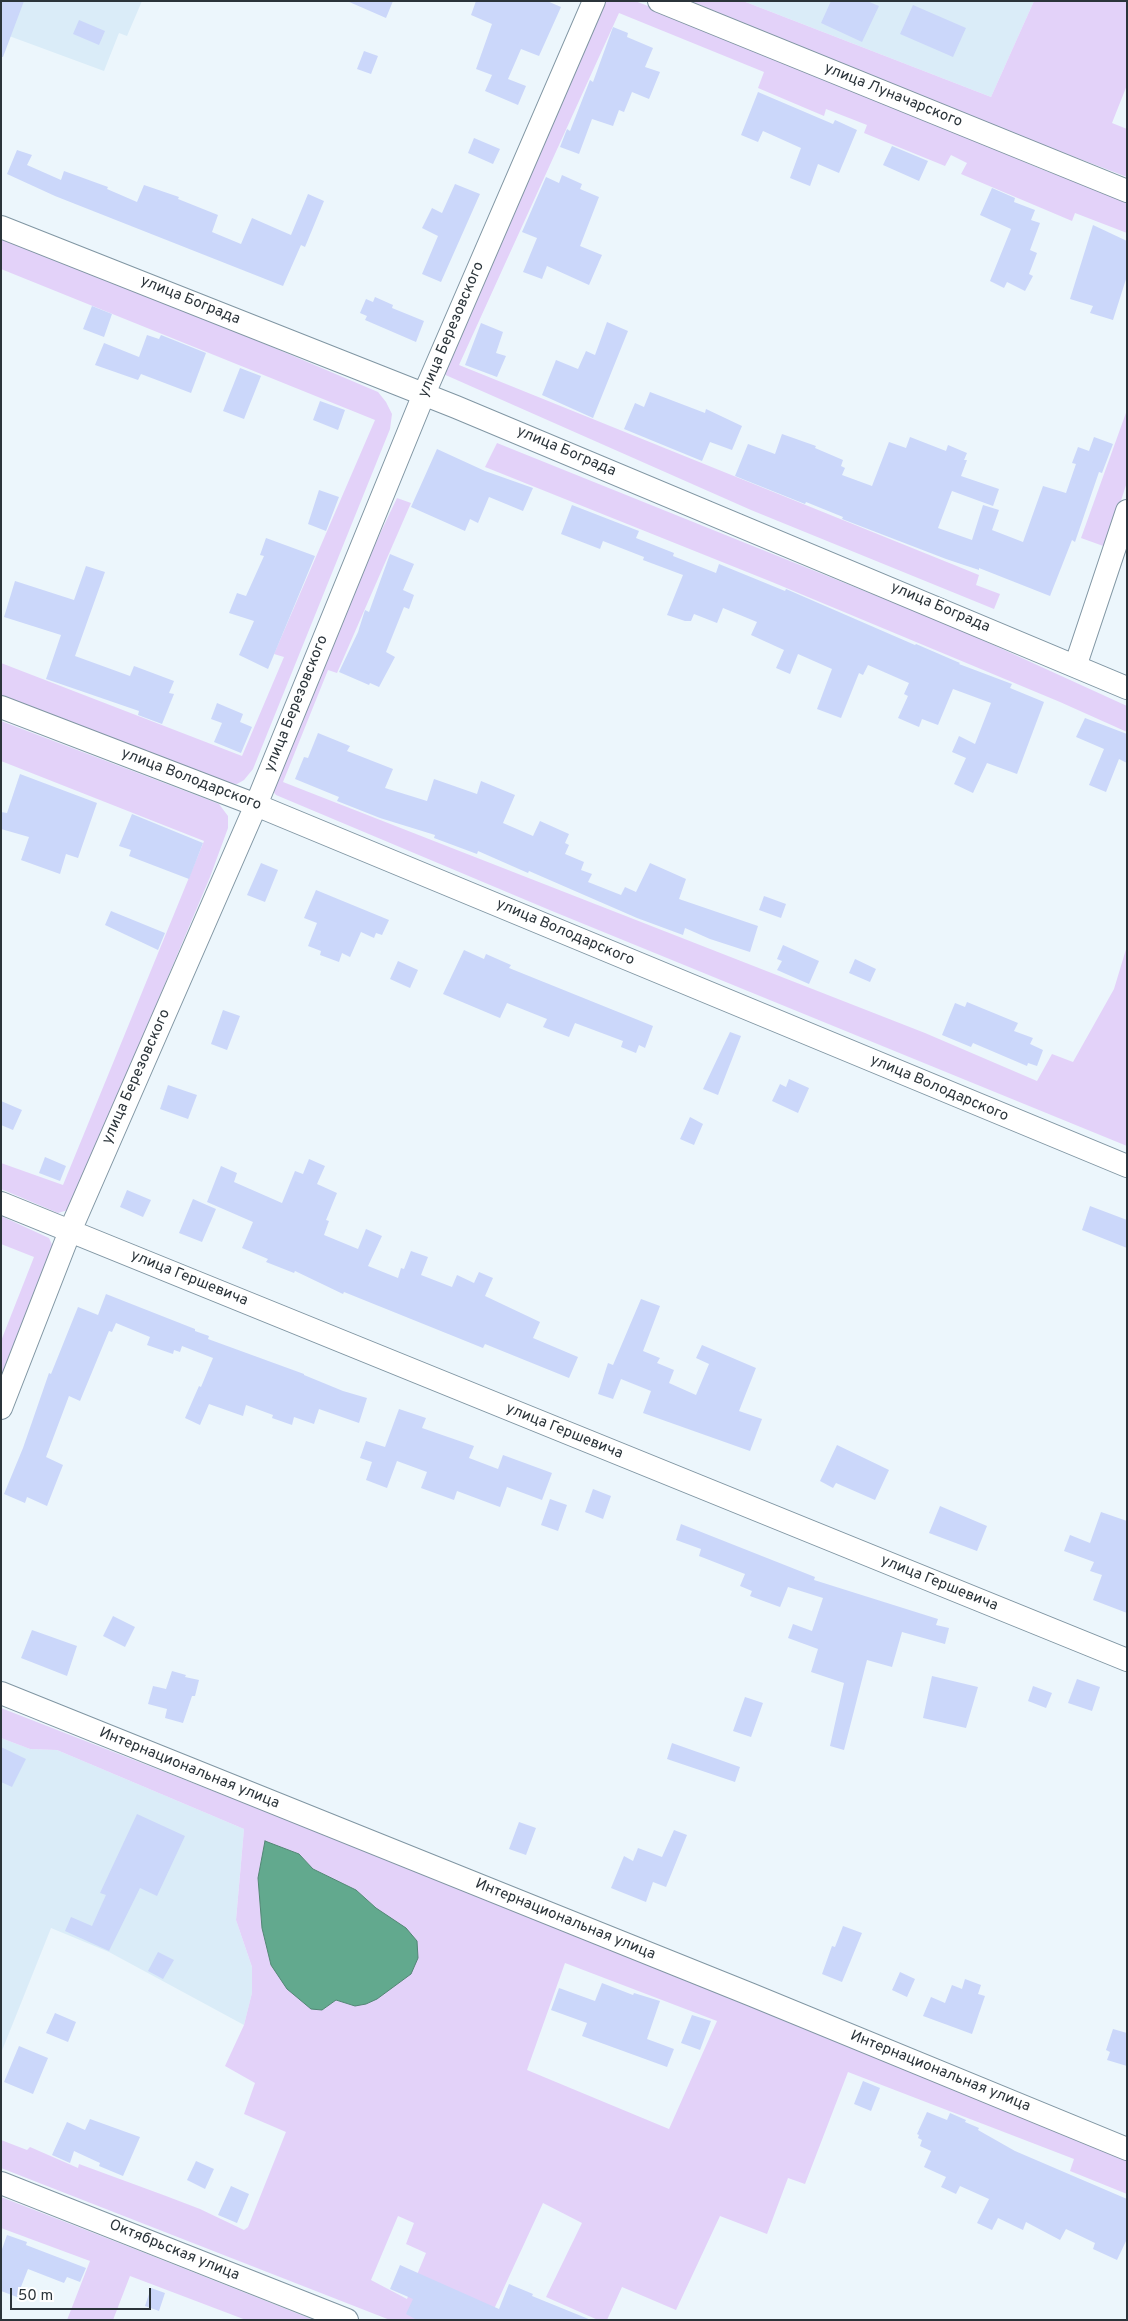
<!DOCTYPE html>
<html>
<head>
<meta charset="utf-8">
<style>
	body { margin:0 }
	#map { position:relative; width:1128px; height:2321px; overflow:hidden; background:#ecf6fc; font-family:Overpass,sans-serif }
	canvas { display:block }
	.frame { position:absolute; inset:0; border:2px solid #2b343a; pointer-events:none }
	.scale { position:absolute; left:10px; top:2288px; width:141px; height:22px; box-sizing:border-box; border:2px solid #2b343a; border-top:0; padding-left:6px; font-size:15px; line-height:18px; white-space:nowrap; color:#2b343a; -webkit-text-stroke:4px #fff; paint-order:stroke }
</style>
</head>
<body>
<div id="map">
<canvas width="1128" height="2321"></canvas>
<div class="frame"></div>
<div class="scale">50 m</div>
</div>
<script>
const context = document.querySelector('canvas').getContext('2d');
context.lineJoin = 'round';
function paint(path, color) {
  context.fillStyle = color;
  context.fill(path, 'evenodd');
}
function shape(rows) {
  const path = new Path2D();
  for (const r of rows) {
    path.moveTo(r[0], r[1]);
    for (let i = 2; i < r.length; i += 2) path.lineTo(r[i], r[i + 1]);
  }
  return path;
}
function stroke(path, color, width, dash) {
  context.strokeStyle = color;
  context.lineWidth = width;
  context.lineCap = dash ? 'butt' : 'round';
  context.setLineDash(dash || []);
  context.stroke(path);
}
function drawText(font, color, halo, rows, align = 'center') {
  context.font = font + ' Overpass,sans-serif';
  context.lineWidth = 4;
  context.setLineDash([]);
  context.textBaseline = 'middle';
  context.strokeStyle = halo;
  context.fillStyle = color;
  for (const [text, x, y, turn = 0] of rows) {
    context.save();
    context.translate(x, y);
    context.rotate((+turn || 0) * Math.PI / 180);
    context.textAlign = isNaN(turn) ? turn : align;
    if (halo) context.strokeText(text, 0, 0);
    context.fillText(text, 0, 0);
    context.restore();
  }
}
const built = shape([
	[1,1,142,1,127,36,119,33,104,71,1,33],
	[743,1,1034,1,991,97],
	[1,1738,30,1749,57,1750,244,1829,236,1920,252,1967,252,1993,244,2025,109,1952,51,1928,1,2053]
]);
const green = shape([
	[605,1,635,1,747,44,1041,169,1127,201,1127,233,1075,213,1072,221,961,174,967,163,951,155,945,166,864,133,867,125,826,109,824,116,758,88,764,72,619,13,459,365,979,575,976,585,1000,594,994,609,751,510,441,373],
	[678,1,743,1,991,97,1034,1,1127,1,1127,85,1112,123,1127,129,1127,177,786,47],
	[1,238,211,321,378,392,386,402,392,414,390,429,253,769,244,780,237,784,223,783,1,700,1,663,242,756,284,657,274,654,375,420,1,269],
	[1127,410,1127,482,1106,547,1081,538],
	[497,443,954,627,1127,706,1127,732,1060,702,772,582,485,467],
	[397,498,411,503,337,673,328,670,283,782,925,1033,1037,1081,1052,1054,1073,1062,1114,989,1127,946,1127,1146,552,911,276,795,271,789,318,664],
	[1,721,209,800,219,804,228,816,228,828,210,877,73,1202,68,1210,58,1213,1,1189,1,1163,63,1185,204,841,1,761],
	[1,1216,49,1238,54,1249,1,1383,1,1341,34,1257,1,1244],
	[1,1708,1127,2148,1127,2194,1070,2171,1074,2159,848,2072,805,2184,788,2178,767,2234,720,2216,676,2310,622,2287,607,2320,598,2320,546,2297,582,2223,543,2203,489,2320,390,2320,1,2168,1,2140,27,2150,30,2147,78,2168,79,2164,166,2196,200,2209,244,2230,248,2227,286,2132,244,2114,255,2083,225,2066,244,2025,252,1993,252,1967,236,1920,244,1829,57,1750,30,1749,1,1738],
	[265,1842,299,1854,313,1869,356,1890,376,1908,355,2006,336,2000,322,2010,271,1965,262,1928,258,1879],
	[565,1963,717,2021,669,2129,527,2070],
	[398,2216,414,2223,406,2244,426,2253,407,2299,371,2280],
	[1,2197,127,2246,314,2320,246,2320,130,2276,113,2320,67,2320,90,2261,1,2228]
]);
const water = shape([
	[265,1841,299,1854,313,1869,356,1890,376,1908,406,1928,417,1941,418,1958,411,1974,377,1999,366,2004,355,2006,336,2000,322,2010,311,2009,287,1989,271,1965,262,1928,258,1878,265,1841]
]);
const building = shape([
	[1,1,24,1,3,57,1,57],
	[347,1,393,1,386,18],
	[476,1,547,1,561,7,539,56,521,49,508,79,526,86,518,105,485,91,492,75,476,69,492,24,471,15],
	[831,1,867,1,879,6,862,42,821,23],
	[913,5,966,28,953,57,900,34],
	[79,20,105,31,99,45,73,34],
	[613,27,628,33,627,37,653,48,645,67,660,72,649,99,632,92,624,112,619,110,613,126,592,119,579,154,560,147,567,129,570,131,590,80,593,82],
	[364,51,378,56,371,74,357,69],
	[758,92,833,124,835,120,857,130,839,173,818,164,810,186,790,178,801,148,763,131,758,142,741,135],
	[474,138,500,149,493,164,468,153],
	[892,146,928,161,919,181,883,165],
	[17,150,32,155,27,165,61,180,64,171,108,187,107,189,137,202,144,185,179,197,178,199,218,215,212,232,241,244,252,218,291,235,308,194,324,201,305,247,301,245,283,286,55,196,7,174],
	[562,175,582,184,580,189,599,197,580,246,602,255,589,285,547,266,542,279,523,272,537,238,522,232,546,177,559,183],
	[455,184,480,194,441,282,422,274,438,236,422,228,432,208,442,213],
	[992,188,1015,198,1014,202,1035,210,1031,220,1040,223,1030,250,1037,253,1029,274,1033,276,1025,291,1007,282,1004,288,990,281,1011,229,980,215],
	[1093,225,1127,241,1127,276,1113,320,1090,313,1093,306,1070,299],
	[375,297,393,305,392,308,424,321,416,342,365,320,367,316,360,313,366,299,373,302],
	[92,306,112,314,104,337,83,329],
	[607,322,628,331,593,418,542,395,556,360,578,369,586,351,595,355],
	[481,323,503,332,496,353,506,356,497,377,465,365],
	[147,335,159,339,161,335,206,353,191,393,141,374,138,380,95,365,104,343,139,357],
	[240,368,261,376,244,419,223,411],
	[650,392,705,413,706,409,742,426,732,450,710,442,702,461,624,429,635,403,644,407],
	[320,401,345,410,338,430,313,420],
	[782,434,816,446,815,448,843,460,841,466,845,468,842,475,872,486,889,442,906,448,910,437,946,451,948,445,967,453,964,460,967,460,961,476,999,489,993,506,952,491,938,528,972,540,983,505,999,510,992,530,1023,542,1043,486,1066,493,1076,464,1072,463,1078,447,1089,451,1094,437,1113,444,1102,473,1099,472,1075,542,1072,540,1050,596,979,568,979,570,946,559,842,519,843,517,806,502,805,504,735,476,748,444,775,454],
	[437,449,485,471,533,488,523,511,489,497,478,523,470,519,465,531,411,507],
	[319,490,339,497,326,531,308,524],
	[572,505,639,531,636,538,674,553,673,556,716,573,719,564,785,591,786,589,915,645,916,644,960,663,959,664,1012,684,1010,688,1044,702,1017,774,987,763,973,793,954,784,966,758,952,752,959,736,975,744,991,703,953,689,938,725,922,719,919,727,898,718,908,696,904,694,909,683,868,665,863,675,859,673,841,718,817,709,832,669,798,654,790,674,776,668,784,650,751,635,757,622,723,608,717,623,694,614,691,621,685,621,667,615,683,575,643,560,644,557,603,541,600,549,561,534],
	[266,538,315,556,268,669,239,655,254,621,229,613,237,593,246,596,264,556,260,555],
	[390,554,414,564,403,590,414,595,409,609,404,607,386,652,395,657,379,687,370,683,369,685,339,672,358,632,365,610,369,612],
	[86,566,105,572,75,656,130,676,134,666,174,681,169,693,174,694,162,724,138,715,139,711,46,679,61,635,4,617,15,581,74,600],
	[217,703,243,714,240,722,252,727,241,753,214,742,222,723,211,719],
	[1085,718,1127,734,1127,763,1119,759,1106,792,1089,785,1104,749,1076,737],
	[318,733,350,746,347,751,393,769,385,788,427,801,434,779,477,794,481,781,515,795,503,823,533,836,540,821,569,834,565,843,569,845,565,854,584,862,581,870,592,874,588,882,621,895,625,887,636,892,650,863,686,879,679,899,758,926,750,952,710,939,685,928,683,935,637,918,529,871,528,873,478,851,477,854,434,838,435,835,380,818,337,801,339,797,295,779,304,757,308,758],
	[20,774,97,803,78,858,66,854,60,874,21,860,29,837,1,829,1,812,7,813],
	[132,814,203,843,189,879,129,856,131,850,119,846],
	[261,863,278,870,265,902,247,895],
	[316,890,389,920,382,935,376,933,374,938,361,932,350,957,342,953,339,962,320,955,321,951,308,946,317,923,304,918],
	[764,896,786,904,781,918,759,910],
	[111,911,165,933,158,950,105,925],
	[783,945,819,961,809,984,777,970,782,961,777,959],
	[464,950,484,959,486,954,511,965,509,968,653,1026,645,1048,639,1045,636,1053,621,1047,623,1041,575,1023,569,1037,543,1027,547,1019,507,1003,500,1018,443,994],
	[855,959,876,969,870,982,849,973],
	[398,961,418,970,410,988,390,979],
	[967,1002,1018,1023,1014,1031,1033,1038,1030,1044,1043,1050,1037,1066,1028,1063,1027,1066,973,1043,971,1047,942,1035,955,1003,965,1007],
	[223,1010,240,1016,227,1050,211,1044],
	[730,1032,741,1036,718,1095,703,1089],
	[789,1079,809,1088,798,1113,772,1101,780,1084,786,1087],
	[168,1085,197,1095,188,1119,160,1109],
	[1,1101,22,1110,13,1130,1,1125],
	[690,1117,703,1124,694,1145,680,1139],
	[45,1157,66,1166,60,1181,39,1173],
	[309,1159,325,1166,317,1184,337,1193,326,1220,329,1221,324,1235,358,1249,366,1229,382,1236,368,1266,398,1278,401,1268,404,1269,411,1251,428,1257,421,1275,452,1287,457,1275,474,1283,479,1272,493,1278,485,1296,540,1322,533,1338,578,1357,569,1378,485,1344,483,1348,344,1292,343,1294,295,1271,294,1273,266,1262,268,1259,242,1248,253,1222,207,1202,221,1166,237,1173,234,1182,282,1203,295,1171,303,1174],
	[127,1190,151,1200,143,1217,120,1207],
	[193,1199,216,1209,202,1242,179,1233],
	[1090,1206,1127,1220,1127,1248,1082,1230],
	[106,1294,195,1329,195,1331,209,1336,208,1339,304,1374,304,1375,343,1391,367,1398,359,1423,319,1409,314,1424,294,1417,292,1425,272,1418,273,1415,246,1405,243,1416,209,1404,200,1425,185,1418,199,1386,201,1387,213,1358,182,1346,180,1352,174,1350,173,1354,147,1345,150,1337,116,1323,112,1332,109,1331,80,1401,69,1396,46,1457,63,1465,47,1506,27,1497,25,1503,4,1494,23,1448,49,1373,51,1374,78,1307,98,1315],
	[641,1299,660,1306,643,1351,660,1358,657,1363,674,1370,669,1383,696,1395,709,1364,696,1358,702,1345,756,1368,739,1411,762,1419,750,1451,643,1413,651,1391,621,1379,613,1399,598,1394,608,1363,613,1365],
	[399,1409,426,1418,422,1428,474,1446,469,1458,498,1469,503,1455,552,1473,542,1500,507,1487,500,1507,457,1491,454,1500,421,1488,427,1472,397,1461,387,1488,366,1480,372,1462,360,1458,366,1441,385,1447],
	[837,1445,889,1470,875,1500,836,1483,833,1488,820,1481],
	[593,1489,611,1496,603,1519,585,1512],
	[550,1499,567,1505,558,1531,541,1525],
	[940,1506,987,1526,977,1551,929,1533],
	[1101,1512,1127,1521,1127,1613,1093,1600,1102,1575,1090,1571,1094,1562,1064,1551,1070,1535,1090,1543],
	[681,1524,815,1577,814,1580,938,1619,936,1625,949,1628,945,1644,902,1632,892,1667,867,1660,844,1750,830,1746,844,1683,811,1672,818,1649,788,1638,793,1624,812,1631,823,1598,788,1587,780,1607,750,1596,752,1591,740,1586,745,1574,699,1556,701,1549,676,1540],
	[113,1616,135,1627,125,1647,103,1636],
	[32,1630,77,1646,67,1676,21,1658],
	[172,1671,186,1675,185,1677,199,1680,195,1696,192,1696,183,1723,165,1718,167,1709,148,1704,153,1686,166,1689],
	[932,1676,978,1687,966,1728,923,1718],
	[1077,1679,1100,1687,1092,1711,1068,1703],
	[1033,1686,1052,1693,1046,1708,1028,1701],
	[745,1697,763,1703,751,1737,733,1731],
	[672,1743,740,1767,735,1782,667,1759],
	[1,1747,26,1759,12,1787,1,1782],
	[137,1814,185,1836,157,1896,140,1888,109,1951,65,1931,71,1917,92,1926,106,1895,100,1893],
	[519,1822,536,1828,526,1855,509,1849],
	[674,1830,687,1835,666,1887,653,1882,646,1902,611,1888,624,1856,633,1861,638,1848,662,1857],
	[843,1926,862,1933,842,1982,822,1974,832,1946,835,1947],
	[158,1952,174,1960,163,1979,148,1971],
	[900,1972,915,1979,907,1997,892,1990],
	[965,1979,981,1985,978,1994,985,1996,972,2034,923,2016,931,1997,945,2003,952,1985,962,1989],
	[602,1983,633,1995,634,1993,660,2001,647,2039,674,2049,667,2067,582,2036,587,2023,551,2010,559,1988,595,2001],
	[55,2013,76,2022,68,2042,46,2033],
	[692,2015,711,2021,700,2050,681,2043],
	[1113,2029,1127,2033,1127,2066,1107,2060,1110,2052,1106,2050],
	[19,2046,48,2058,33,2094,4,2082],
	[863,2081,880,2088,871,2111,854,2104],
	[927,2112,947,2120,950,2113,966,2120,965,2122,979,2128,978,2130,1015,2151,1127,2199,1127,2239,1117,2260,1093,2249,1095,2243,1066,2229,1060,2240,1026,2222,1023,2230,998,2218,992,2230,977,2223,989,2199,960,2186,956,2194,941,2187,946,2177,924,2167,931,2151,920,2146,922,2140,918,2138,919,2135,917,2134],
	[90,2119,140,2137,123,2176,99,2166,100,2163,74,2151,70,2163,52,2155,67,2122,85,2130],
	[196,2161,214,2169,205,2189,187,2180],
	[231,2186,249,2194,237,2223,218,2215],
	[7,2235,27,2242,26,2245,86,2268,80,2282,67,2277,64,2283,28,2269,17,2297,1,2291,1,2252],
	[400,2265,499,2309,509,2284,533,2294,532,2296,591,2320,417,2320,406,2314,413,2299,390,2289],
	[151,2288,165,2293,159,2311,145,2306]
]);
const minor = shape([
	[659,1,1127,191],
	[1,227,456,407,1127,688],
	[1076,664,1127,511],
	[1,707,256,805,1127,1166],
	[1,1203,1127,1660],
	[1,1408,70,1231,256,805,424,394,594,1],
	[1,1693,752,1995,1127,2149],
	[1,2183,347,2320]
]);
const streetNames = [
	["улица Луначарского",893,96,22],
	["улица Бограда",190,301,22],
	["улица Березовского",452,330,-67],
	["улица Бограда",566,452,23],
	["улица Бограда",940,608,23],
	["улица Березовского",297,704,-68],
	["улица Володарского",191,780,21],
	["улица Володарского",565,933,23],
	["улица Березовского",137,1077,-66],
	["улица Володарского",939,1089,23],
	["улица Гершевича",189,1279,22],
	["улица Гершевича",564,1432,22],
	["улица Гершевича",939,1584,22],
	["Интернациональная улица",189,1769,22],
	["Интернациональная улица",565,1920,22],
	["Интернациональная улица",940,2072,22],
	["Октябрьская улица",174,2251,22]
];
paint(built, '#daecf8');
paint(green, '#e3d2f9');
paint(water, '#62a98e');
stroke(water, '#528675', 1);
paint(building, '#cbd7fa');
stroke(minor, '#8096a3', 24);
stroke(minor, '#fff', 22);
drawText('15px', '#2b343a', '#fff', streetNames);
</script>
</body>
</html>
